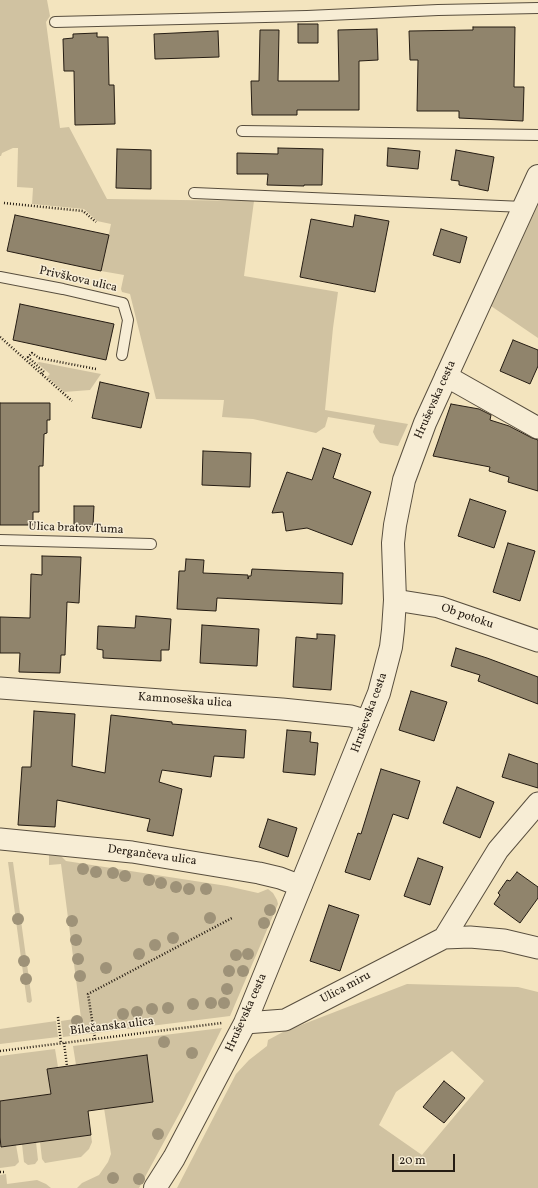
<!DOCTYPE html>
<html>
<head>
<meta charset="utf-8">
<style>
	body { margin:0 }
	#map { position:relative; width:538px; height:1188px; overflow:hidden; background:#f3e4be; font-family:Vollkorn,serif }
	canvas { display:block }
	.scale { position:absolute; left:392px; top:1154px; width:63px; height:18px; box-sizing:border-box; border:2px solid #251c13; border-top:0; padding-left:5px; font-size:12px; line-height:14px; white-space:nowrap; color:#251c13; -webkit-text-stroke:3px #f7edd5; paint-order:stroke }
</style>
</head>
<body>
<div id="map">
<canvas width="538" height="1188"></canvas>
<div class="scale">20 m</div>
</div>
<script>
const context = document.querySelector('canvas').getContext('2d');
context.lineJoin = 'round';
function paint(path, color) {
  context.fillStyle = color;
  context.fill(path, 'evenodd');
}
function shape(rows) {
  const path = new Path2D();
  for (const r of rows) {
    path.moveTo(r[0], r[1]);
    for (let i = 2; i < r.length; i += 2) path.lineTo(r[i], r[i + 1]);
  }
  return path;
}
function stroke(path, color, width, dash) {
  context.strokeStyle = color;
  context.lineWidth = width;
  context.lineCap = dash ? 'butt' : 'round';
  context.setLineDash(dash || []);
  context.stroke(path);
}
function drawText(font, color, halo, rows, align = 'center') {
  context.font = font + ' Vollkorn,serif';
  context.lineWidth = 3;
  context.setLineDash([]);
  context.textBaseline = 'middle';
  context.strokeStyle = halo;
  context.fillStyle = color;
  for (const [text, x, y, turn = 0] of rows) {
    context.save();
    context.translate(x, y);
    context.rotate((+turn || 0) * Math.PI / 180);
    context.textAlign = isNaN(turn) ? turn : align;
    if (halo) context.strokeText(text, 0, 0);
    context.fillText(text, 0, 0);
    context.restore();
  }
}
const green = shape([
	[0,0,47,0,50,16,46,22,60,128,69,127,107,199,254,201,244,276,338,292,333,328,325,410,408,424,398,446,380,443,376,438,373,432,375,425,328,417,325,427,316,433,253,419,222,417,224,400,156,399,130,294,122,292,121,289,124,275,101,271,111,224,97,221,84,209,32,204,33,188,17,187,18,148,13,148,2,153,1,156,0,156],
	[538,204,538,338,491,306],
	[39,362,101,374,90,390,64,392,47,377,50,374,37,363],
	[49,855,61,856,66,861,227,886,258,893,268,889,273,893,277,900,278,904,230,1016,63,1037,61,1021,81,1018,61,864,49,865],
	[8,862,13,862,32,1001,30,1003,27,1002],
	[407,984,518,987,538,992,538,1188,177,1188,236,1074,249,1060,267,1046,268,1040,283,1032],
	[452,1051,484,1081,422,1155,379,1125,396,1092],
	[56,1021,58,1037,0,1044,0,1029],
	[222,1028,184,1105,139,1188,77,1188,82,1183,99,1175,108,1162,111,1154,104,1108,153,1101,147,1055,76,1065,73,1046],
	[55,1049,58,1067,47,1069,51,1094,0,1101,0,1056],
	[91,1135,92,1142,89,1149,81,1157,45,1163,42,1159,40,1142],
	[0,1137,2,1147,16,1145,19,1162,15,1166,0,1168],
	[36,1142,38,1160,35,1164,28,1165,24,1162,22,1144],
	[6,1174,7,1184,37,1180,46,1184,51,1188,0,1188,0,1175]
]);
const building = shape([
	[298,24,318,24,318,43,298,43,298,24],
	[473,27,515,27,514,87,524,87,523,121,459,118,459,111,417,111,418,60,410,60,409,31,473,30,473,27],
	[377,29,378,60,359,61,359,110,297,110,297,115,252,115,251,81,259,81,260,30,279,30,278,81,339,81,338,30,377,29],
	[218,31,219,57,155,59,154,34,218,31],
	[97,33,97,37,108,37,109,85,114,85,115,124,75,125,74,71,64,71,63,39,73,38,73,34,97,33],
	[278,148,323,149,322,185,304,185,304,186,267,185,268,174,237,174,237,153,278,154,278,148],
	[388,148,420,151,418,169,387,166,388,148],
	[117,149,151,150,151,189,116,188,117,149],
	[456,150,494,157,488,191,459,185,459,181,451,180,456,150],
	[15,215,109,235,101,271,7,251,15,215],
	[355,215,389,221,375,292,300,277,311,219,353,227,355,215],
	[441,229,467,237,460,263,433,255,441,229],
	[20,304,114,324,106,360,13,340,20,304],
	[513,340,538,350,538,366,530,384,500,371,513,340],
	[100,382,149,393,141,428,92,418,100,382],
	[0,403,50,403,50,420,47,420,47,433,44,434,43,466,39,466,39,512,33,512,33,525,0,525,0,403],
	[451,404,479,409,491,415,490,420,509,426,532,438,538,440,538,491,508,482,509,477,489,471,490,467,433,456,451,404],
	[323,448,341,454,333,478,371,492,352,545,307,528,286,531,283,512,272,513,287,472,312,480,323,448],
	[203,451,251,453,250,487,202,485,203,451],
	[470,499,506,511,494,548,458,536,470,499],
	[74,506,94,506,93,525,74,525,74,506],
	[508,543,535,551,520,601,493,592,508,543],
	[42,556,81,557,79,603,67,602,65,655,61,655,60,673,19,672,20,653,0,653,0,617,30,618,31,574,42,575,42,556],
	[186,559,204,560,203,573,248,575,248,579,249,576,251,576,252,569,343,573,342,604,217,598,216,611,177,609,179,571,185,571,186,559],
	[136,616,171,619,169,650,161,650,161,661,103,658,103,650,97,649,98,626,135,628,136,616],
	[202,625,259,629,257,666,200,663,202,625],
	[317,634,335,635,331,690,293,687,296,637,317,639,317,634],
	[456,648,487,658,538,677,538,704,478,681,480,675,451,666,456,648],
	[411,691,447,702,434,741,399,730,411,691],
	[34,711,75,714,72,766,105,773,111,715,172,722,172,724,246,730,244,758,214,756,211,777,162,770,159,782,182,789,173,836,147,831,150,819,57,800,55,827,18,825,22,767,31,767,34,711],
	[287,730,311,732,310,742,318,743,315,775,283,772,287,730],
	[509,754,538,764,538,788,502,777,509,754],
	[381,769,420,781,408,819,393,814,370,880,345,872,358,833,361,834,381,769],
	[457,787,494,802,480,838,443,823,457,787],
	[268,819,297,828,288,857,259,847,268,819],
	[418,858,443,867,430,905,404,896,418,858],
	[517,872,538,887,538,898,520,923,494,904,500,895,498,893,507,880,510,881,517,872],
	[329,905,359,915,340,971,310,961,329,905],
	[147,1055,153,1102,88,1111,91,1135,1,1147,0,1137,0,1101,51,1094,47,1069,147,1055],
	[444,1081,465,1098,444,1123,423,1107,444,1081]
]);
const path = shape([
	[4,203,83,211,96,222],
	[0,337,72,401],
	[42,374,44,372,28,357,32,353,39,358,96,369],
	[58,1017,61,1043],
	[95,1039,88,994,232,918],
	[64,1043,67,1066],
	[0,1051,222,1023],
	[0,1172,4,1172]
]);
const service = shape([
	[55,22,307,16,438,10,538,8],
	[242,131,538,135],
	[194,193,524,207],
	[0,277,63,289,123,303,128,320,122,355],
	[0,540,151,544]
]);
const minor = shape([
	[446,376,538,428],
	[395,600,439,607,538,641],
	[0,688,282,709,351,716,368,721],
	[0,839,132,852,259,873,280,878,301,886],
	[444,938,498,850,538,803],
	[245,1023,285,1020,444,938,470,937,504,940,538,948]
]);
const tertiary = shape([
	[155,1188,174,1158,245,1023,379,693,391,647,393,630,395,600,393,543,395,525,404,480,425,423,538,176]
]);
const trees = [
	[83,869],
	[96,872],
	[113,873],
	[125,876],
	[149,880],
	[161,883],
	[176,887],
	[189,889],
	[206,889],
	[270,910],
	[210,918],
	[18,919],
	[72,921],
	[264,923],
	[173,938],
	[76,940],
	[155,945],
	[139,954],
	[248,954],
	[236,955],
	[78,959],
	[24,961],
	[106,968],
	[229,971],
	[243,971],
	[80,976],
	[26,979],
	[227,989],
	[211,1003],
	[224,1003],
	[193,1004],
	[168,1008],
	[152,1009],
	[137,1012],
	[123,1014],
	[77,1021],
	[164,1042],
	[192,1053],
	[158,1134],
	[113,1178],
	[139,1179]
];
const streetNames = [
	["Privškova ulica",78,280,13],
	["Hruševska cesta",436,400,-66],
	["Ulica bratov Tuma",76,529,2],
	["Ob potoku",467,617,19],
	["Kamnoseška ulica",185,701,4],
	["Hruševska cesta",370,713,-70],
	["Dergančeva ulica",152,856,8],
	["Ulica miru",346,988,-28],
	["Hruševska cesta",247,1013,-66],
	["Bilečanska ulica",112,1027,-7]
];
paint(green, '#d0c2a1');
paint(building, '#90846c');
stroke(building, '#251c13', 1);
stroke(service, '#584e3e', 12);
stroke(minor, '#584e3e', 23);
stroke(tertiary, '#584e3e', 24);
stroke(path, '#251c13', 2.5, [1, 2]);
stroke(service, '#f7edd5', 10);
stroke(minor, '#f7edd5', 21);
stroke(tertiary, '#f7edd5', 22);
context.fillStyle = '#9e9278';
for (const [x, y] of trees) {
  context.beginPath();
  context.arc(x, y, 6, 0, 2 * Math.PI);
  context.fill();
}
drawText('12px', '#251c13', '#f7edd5', streetNames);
</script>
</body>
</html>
